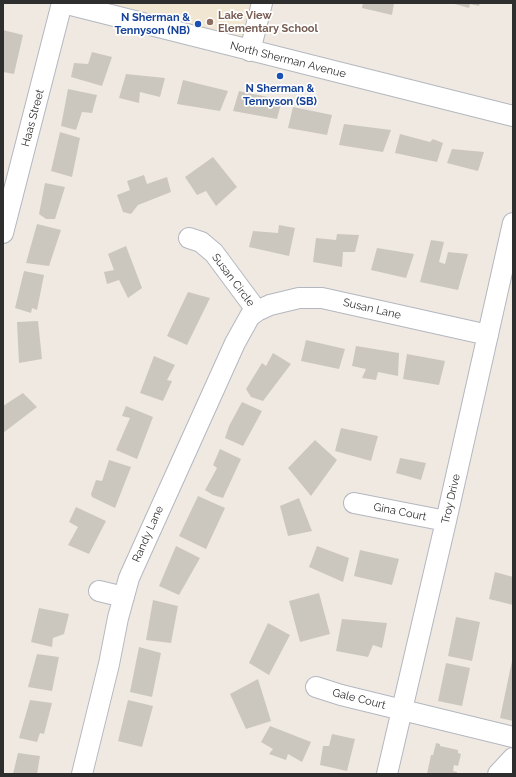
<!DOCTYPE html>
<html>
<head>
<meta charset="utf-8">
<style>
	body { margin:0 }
	#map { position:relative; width:516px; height:777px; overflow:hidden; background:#efe9e1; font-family:Raleway,sans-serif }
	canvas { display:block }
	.frame { position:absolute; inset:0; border:4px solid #2e2e2e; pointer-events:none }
</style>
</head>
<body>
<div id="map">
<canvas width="516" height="777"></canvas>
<div class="frame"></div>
</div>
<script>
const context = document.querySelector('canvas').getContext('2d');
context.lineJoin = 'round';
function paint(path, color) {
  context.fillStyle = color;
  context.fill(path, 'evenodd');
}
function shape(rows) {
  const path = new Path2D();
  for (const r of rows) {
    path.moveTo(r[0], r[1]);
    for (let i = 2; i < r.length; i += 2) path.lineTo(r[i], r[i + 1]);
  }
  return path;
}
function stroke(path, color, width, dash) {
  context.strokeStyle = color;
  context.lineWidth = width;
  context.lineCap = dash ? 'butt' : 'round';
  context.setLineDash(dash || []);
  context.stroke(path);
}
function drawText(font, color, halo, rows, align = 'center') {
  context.font = font + ' Raleway,sans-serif';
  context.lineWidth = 3.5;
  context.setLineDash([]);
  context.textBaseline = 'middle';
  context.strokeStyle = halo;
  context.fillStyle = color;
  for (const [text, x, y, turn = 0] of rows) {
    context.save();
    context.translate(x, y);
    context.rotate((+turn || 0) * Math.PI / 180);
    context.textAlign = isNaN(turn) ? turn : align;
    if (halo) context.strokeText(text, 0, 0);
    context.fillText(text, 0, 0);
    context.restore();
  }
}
const education = shape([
	[95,3,254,3,245,42]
]);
const building = shape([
	[363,3,394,3,392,15,362,8],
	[451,3,480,3,479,6,470,4,469,8],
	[3,30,23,35,14,74,3,72],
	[92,52,112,57,102,86,71,77,74,63,88,64],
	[126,74,165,78,160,97,140,92,139,103,119,98],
	[183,80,228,91,220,111,177,104],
	[68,89,97,95,92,113,82,112,76,130,61,126],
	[239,91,282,100,277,119,233,111],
	[293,107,332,115,327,135,288,128],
	[344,124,391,130,383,152,339,145],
	[60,132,80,138,72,177,51,171],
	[400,134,430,142,433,139,443,143,437,162,395,153],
	[452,149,484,152,478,171,447,163],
	[213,157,237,187,216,206,206,191,197,195,185,177],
	[144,175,147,184,167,177,171,192,138,205,131,214,123,212,117,195,130,190,127,181],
	[45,183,65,187,55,219,46,219,39,214],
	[37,224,61,230,49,266,26,263],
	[279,225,295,228,289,256,249,247,253,231,278,233],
	[337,234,359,235,355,252,343,252,342,267,313,262,316,238,336,240],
	[431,240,444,242,439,262,445,264,448,252,468,254,458,290,420,282],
	[126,246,142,288,128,298,119,280,107,284,104,272,114,270,108,254],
	[377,248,414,254,406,278,371,270],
	[24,271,44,275,37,310,32,308,31,313,15,308],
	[188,292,210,298,187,345,167,336],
	[38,321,42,359,19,363,17,322],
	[306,340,345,349,339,369,301,361],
	[356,346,399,353,398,376,378,372,376,380,362,378,366,369,352,366],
	[273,353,291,364,263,401,251,397,246,389,262,363,266,366],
	[407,354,445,361,439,385,403,379],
	[154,356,175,365,167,380,172,381,163,401,140,393],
	[23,393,37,407,3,433,3,406],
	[242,402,262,411,243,446,225,438,229,426],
	[126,406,153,417,137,459,116,450,130,418,122,416],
	[341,428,378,436,371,461,335,451],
	[315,440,337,460,311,496,288,468],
	[220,449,241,459,223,498,213,495,205,490,217,468,213,465],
	[400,458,426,463,421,480,396,473],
	[109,460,131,467,115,508,92,497,91,494,96,480,102,481],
	[198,496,225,508,206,549,179,536],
	[299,498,312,531,288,536,280,506],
	[76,507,106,521,89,554,68,545,78,527,69,522],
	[176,546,200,558,179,595,159,586],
	[317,546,349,558,343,582,309,567],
	[360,550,399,559,392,585,354,576],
	[495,572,513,577,513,605,489,599],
	[319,593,330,634,300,642,289,601],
	[153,600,178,606,171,643,146,640],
	[39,608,69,614,64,634,53,638,52,647,31,642],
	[456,617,480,622,472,661,448,656],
	[342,619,387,623,382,648,373,645,368,657,336,651],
	[268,623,290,635,269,675,249,663],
	[139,647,161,653,152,697,130,692],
	[37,654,59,657,52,691,28,687],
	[512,661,513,661,513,721,500,718],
	[446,663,470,668,462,706,438,701],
	[258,679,271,721,246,729,230,694],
	[30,700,52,703,44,734,40,733,37,742,19,738],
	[128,700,153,706,142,747,118,741],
	[270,726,311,742,302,762,288,754,286,760,269,754,273,749,261,742],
	[332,734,355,739,347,771,320,765,323,746,329,746],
	[436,743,440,744,440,746,458,750,458,753,461,754,458,766,454,765,453,771,457,772,457,774,427,774,431,755,433,755],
	[18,753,40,756,37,774,13,774]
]);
const minor = shape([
	[63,3,513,116],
	[250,51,262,3],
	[3,233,62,3],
	[189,238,201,242,214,253,257,311],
	[354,503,446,521],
	[99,591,124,597],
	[316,687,341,695,513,737],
	[82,774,109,664,118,618,129,578,235,343,250,316,257,311,270,305,299,298,322,298,488,335],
	[387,774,446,521,513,223],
	[498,774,513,758]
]);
const markers = [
	[210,22,4,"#8d6e63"],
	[198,24,4,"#1a4fb4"],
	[280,76,4,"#1a4fb4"]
];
const educationNames = [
	["Lake View",218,16],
	["Elementary School",218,29]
];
const transitNames = [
	["N Sherman &",190,18],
	["Tennyson (NB)",190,31],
	["N Sherman &",280,89,"center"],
	["Tennyson (SB)",280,102,"center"]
];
const streetNames = [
	["North Sherman Avenue",288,60,14],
	["Haas Street",33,118,-75],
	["Susan Circle",233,280,53],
	["Susan Lane",372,309,13],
	["Troy Drive",451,499,-77],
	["Gina Court",400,512,11],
	["Randy Lane",148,534,-66],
	["Gale Court",359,699,14]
];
paint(education, '#f0e6d1');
paint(building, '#cbc7bf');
stroke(minor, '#b4b7c1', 22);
stroke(minor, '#fff', 20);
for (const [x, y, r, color] of markers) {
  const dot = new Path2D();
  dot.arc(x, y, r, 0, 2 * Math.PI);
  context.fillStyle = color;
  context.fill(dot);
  stroke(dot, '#fff', 1.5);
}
drawText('bold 11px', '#785e54', '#fff', educationNames, 'left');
drawText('bold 11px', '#164399', '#fff', transitNames, 'right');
drawText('11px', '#2e2e2e', '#fff', streetNames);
</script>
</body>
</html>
